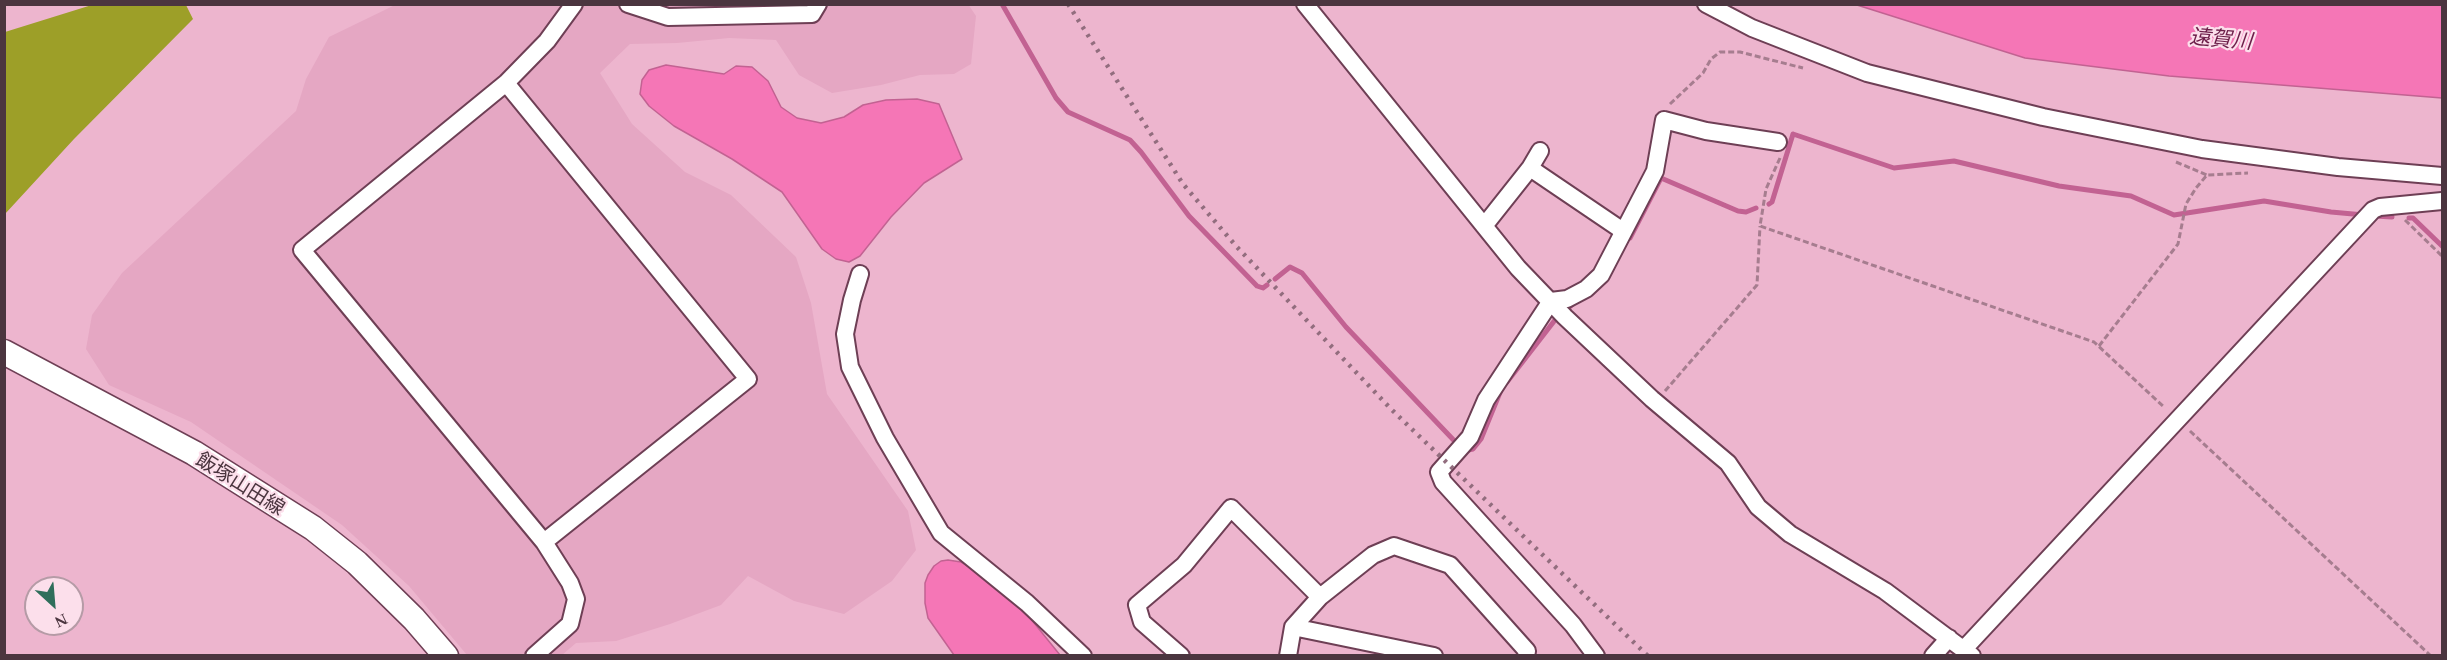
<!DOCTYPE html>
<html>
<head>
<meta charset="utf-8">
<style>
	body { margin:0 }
	#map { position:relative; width:2447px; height:660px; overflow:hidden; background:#edb5ce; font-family:Georgia,serif }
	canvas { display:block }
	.frame { position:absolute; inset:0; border:6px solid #4b353f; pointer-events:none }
	.north { position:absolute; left:24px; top:576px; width:60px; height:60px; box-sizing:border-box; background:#fcdfeb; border:2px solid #b59ba6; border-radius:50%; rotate:154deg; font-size:16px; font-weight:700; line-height:24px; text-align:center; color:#4b353f }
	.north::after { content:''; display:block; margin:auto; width:21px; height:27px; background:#2f6e5b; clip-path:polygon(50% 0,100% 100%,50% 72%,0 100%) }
</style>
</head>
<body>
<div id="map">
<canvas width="2447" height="660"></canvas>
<div class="frame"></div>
<div class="north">N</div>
</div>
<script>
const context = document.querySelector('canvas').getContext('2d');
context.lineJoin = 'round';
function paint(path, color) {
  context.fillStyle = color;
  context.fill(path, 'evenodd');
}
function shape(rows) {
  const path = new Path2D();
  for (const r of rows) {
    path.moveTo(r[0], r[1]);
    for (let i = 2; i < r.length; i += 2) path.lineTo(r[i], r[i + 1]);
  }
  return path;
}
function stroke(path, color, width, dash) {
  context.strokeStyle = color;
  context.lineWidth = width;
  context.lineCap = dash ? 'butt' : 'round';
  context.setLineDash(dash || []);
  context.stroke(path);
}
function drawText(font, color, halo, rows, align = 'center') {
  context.font = font + ' Georgia,"Noto Sans JP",serif';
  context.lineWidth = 4.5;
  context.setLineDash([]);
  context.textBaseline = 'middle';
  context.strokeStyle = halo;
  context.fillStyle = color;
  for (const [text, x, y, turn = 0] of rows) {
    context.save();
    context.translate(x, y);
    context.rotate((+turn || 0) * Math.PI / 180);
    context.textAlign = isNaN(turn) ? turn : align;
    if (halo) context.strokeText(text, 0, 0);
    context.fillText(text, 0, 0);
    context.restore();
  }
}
const built = shape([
	[968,4,976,16,971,64,954,74,920,75,881,85,832,93,799,75,776,40,729,38,677,43,630,44,600,73,632,124,685,172,731,195,796,257,811,303,827,394,908,511,916,550,892,581,844,614,794,601,748,576,721,605,670,624,616,641,576,643,562,655,467,655,409,586,342,525,191,422,109,385,86,349,92,315,122,273,296,111,306,79,329,37,395,5]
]);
const forest = shape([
	[95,4,186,5,193,19,74,139,5,214,5,32]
]);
const water = shape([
	[1857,5,2442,5,2442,98,2169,76,2025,58,1857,5],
	[666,65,724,74,736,66,752,67,768,81,781,107,797,118,821,123,844,117,863,105,886,100,917,99,939,104,962,159,924,183,891,217,860,256,849,262,836,259,822,249,782,192,732,159,674,126,649,106,640,94,642,80,649,70,666,65],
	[948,560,961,562,968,566,1026,613,1060,655,954,655,928,618,925,603,925,583,928,575,934,566,941,561,948,560]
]);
const stream = shape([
	[1002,4,1056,98,1068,112,1130,140,1141,152,1189,216,1257,286,1263,288,1267,285],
	[1769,204,1772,202,1793,134,1894,168,1954,161,2059,186,2131,196,2174,215,2264,201,2331,212,2364,215],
	[2375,216,2392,217],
	[2409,218,2413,218,2442,246],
	[1630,238,1661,178,1738,211,1746,212,1756,208],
	[1275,279,1290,267,1302,273,1346,327,1464,451,1473,449,1481,439,1501,390],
	[1507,382,1555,320,1574,303]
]);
const path = shape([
	[1670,104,1703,73,1711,59,1720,52,1740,52,1803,68],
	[1780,158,1766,189,1760,226,2094,342,2165,408],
	[2176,162,2207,175],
	[2405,220,2442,256],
	[2099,346,2178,244,2186,204,2196,188,2207,175,2248,173],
	[1665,391,1757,285,1760,226],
	[2190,431,2431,656]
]);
const street = shape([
	[628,4,668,17,812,14,818,4],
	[1305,4,1518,268,1565,317,1652,399,1728,463,1758,507,1790,534,1885,591,1972,656],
	[1706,4,1752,28,1867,73,2043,117,2202,149,2338,167,2442,176],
	[506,83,748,379,544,542],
	[1530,168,1623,231],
	[1484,226,1530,168,1540,151],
	[860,274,852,300,845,334,850,367,885,438,941,533,1027,603,1083,656],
	[1293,627,1434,656],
	[1964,649,2373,210,2380,207,2442,201],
	[534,656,570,624,576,599,570,583,544,542,302,250,506,83,547,41,574,4],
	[1181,656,1142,622,1137,605,1184,565,1231,508,1320,597],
	[1288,656,1293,627,1320,597,1373,555,1394,546,1450,565,1527,651,1526,656],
	[1596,656,1573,625,1443,482,1439,472,1470,437,1486,400,1551,301,1567,299,1586,289,1601,275,1655,171,1664,120,1706,131,1778,142],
	[1933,656,1949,638]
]);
const secondary = shape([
	[4,352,194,453,313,528,357,563,414,619,446,656]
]);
const rail = shape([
	[1068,4,1183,184,1236,246,1391,409,1648,656]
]);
const streetNames = [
	["飯塚山田線",241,483,32]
];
const waterNames = [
	["遠賀川",2221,38,5]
];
paint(built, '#e5a7c3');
paint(forest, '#9d9f28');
paint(water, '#f576b6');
stroke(water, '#c26292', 1.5);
stroke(stream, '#c26292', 5);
stroke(street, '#6e3f55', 20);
stroke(secondary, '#6e3f55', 27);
stroke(path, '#a67d8f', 3, [6, 3]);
stroke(street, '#fff', 16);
stroke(secondary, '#fff', 24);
stroke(rail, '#926d7e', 4.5, [3, 6]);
drawText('20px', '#4b353f', '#fcdfeb', streetNames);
drawText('italic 21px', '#6d1e49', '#fcdfeb', waterNames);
</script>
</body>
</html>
